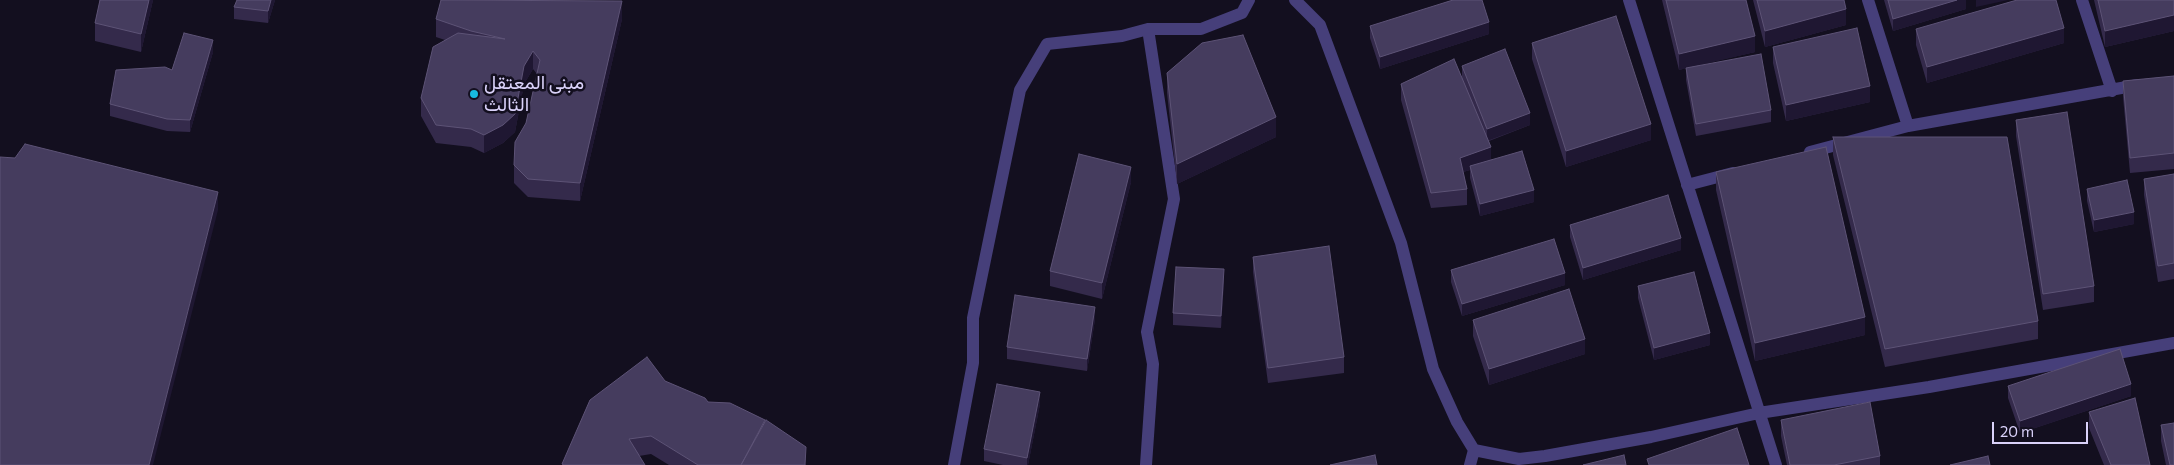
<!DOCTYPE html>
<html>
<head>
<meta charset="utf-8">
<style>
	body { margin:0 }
	#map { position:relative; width:2174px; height:465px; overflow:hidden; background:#130f1f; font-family:Commissioner,sans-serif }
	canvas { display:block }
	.scale { position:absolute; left:1992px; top:422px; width:96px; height:22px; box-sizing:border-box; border:2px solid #dad2fa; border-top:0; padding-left:6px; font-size:15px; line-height:18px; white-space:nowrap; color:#dad2fa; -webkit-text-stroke:4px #130f1f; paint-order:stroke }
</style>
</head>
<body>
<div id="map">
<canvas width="2174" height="465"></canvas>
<div class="scale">20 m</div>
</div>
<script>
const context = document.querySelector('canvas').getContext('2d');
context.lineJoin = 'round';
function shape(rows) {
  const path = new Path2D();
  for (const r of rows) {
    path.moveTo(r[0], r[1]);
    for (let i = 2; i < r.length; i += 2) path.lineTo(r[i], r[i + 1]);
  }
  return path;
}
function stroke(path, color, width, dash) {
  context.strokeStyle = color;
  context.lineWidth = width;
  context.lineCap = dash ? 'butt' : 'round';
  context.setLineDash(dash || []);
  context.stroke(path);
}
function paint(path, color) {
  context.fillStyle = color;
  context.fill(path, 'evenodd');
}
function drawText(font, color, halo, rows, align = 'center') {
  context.font = font + ' Commissioner,Vazirmatn,sans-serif';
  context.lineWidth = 5;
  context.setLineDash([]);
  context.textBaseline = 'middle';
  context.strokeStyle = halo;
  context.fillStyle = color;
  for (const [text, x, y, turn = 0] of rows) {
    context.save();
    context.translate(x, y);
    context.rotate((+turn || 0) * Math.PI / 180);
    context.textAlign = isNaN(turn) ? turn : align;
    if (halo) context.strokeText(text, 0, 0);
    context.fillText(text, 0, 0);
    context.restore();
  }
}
const minor = shape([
	[1295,0,1320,25,1401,243,1433,369,1457,422,1474,450,1519,459,1545,456,1651,437,1759,413,1929,387,2174,343],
	[1629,0,1776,465],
	[1868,0,1908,126],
	[2082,0,2112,91],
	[1810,152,1908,126,2138,85],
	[1687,185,1733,173],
	[954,465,973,363,973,318,1020,90,1047,44,1122,36,1148,29,1201,29,1242,13,1249,0],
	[1146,465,1153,364,1147,332,1174,199,1148,29],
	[1470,465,1474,450]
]);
const wall = shape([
	[100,0,153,0,141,52,95,41,95,23],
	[275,0,268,23,234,19,234,7],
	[1662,0,1746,0,1755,52,1698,65,1771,110,1771,122,1696,136,1686,80,1686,68,1679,70],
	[1753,0,1844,0,1846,25,1765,47],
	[1884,0,1966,0,1966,9,1893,31],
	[2094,0,2174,0,2174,31,2105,47],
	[436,19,622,19,580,201,528,197,514,183,514,165,526,123,537,74,533,69,524,84,515,132,503,143,484,153,471,147,436,143,421,116,421,98,445,40,436,37],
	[1370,26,1489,34,1380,69,1370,38],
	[1916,29,2064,43,1927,83,1916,45],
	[1532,43,1651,140,1566,167,1532,59],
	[1773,47,1870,102,1786,121,1773,63],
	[213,52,190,132,167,131,110,116,110,104,172,70],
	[1462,66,1530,125,1489,141,1491,159,1534,202,1480,216,1470,178,1470,170,1463,172,1467,189,1467,205,1431,208,1401,100,1401,84,1462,78],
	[1167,73,1276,137,1177,184,1167,93],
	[2174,76,2174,169,2130,173,2123,97,2123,81],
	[2016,120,2094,286,2094,302,2043,310,2016,136],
	[1833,137,2038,321,2038,339,1885,367,1833,155],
	[1716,172,1865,335,1755,361,1716,190],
	[2174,174,2174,279,2158,282,2144,195,2144,179],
	[1131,182,1102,299,1050,286,1050,271],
	[2087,189,2134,224,2094,232,2087,201],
	[1570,225,1681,250,1583,280,1570,237],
	[1253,257,1344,357,1344,373,1268,383,1253,272],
	[1451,270,1565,285,1462,316,1451,282],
	[1224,281,1221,328,1173,325,1173,313],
	[1638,286,1710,345,1654,360,1638,298],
	[1095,319,1087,371,1007,359,1007,347],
	[1473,320,1585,354,1489,385,1473,336],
	[665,381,708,402,765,423,806,465,669,465,651,454,639,456,645,465,562,465,562,464],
	[2008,386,2131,396,2020,433,2008,398],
	[1040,404,1028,465,1003,465,984,461,984,449],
	[2089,412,2150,465,2104,465,2089,428],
	[1781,420,1880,456,1880,465,1787,465,1781,436],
	[2161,425,2174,465,2166,465,2161,441]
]);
const shadedWall = shape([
	[149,0,153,0,141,52,141,34],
	[271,0,275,0,268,23,268,11],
	[1957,0,1966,0,1966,9,1893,31,1893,19],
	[1976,0,2008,0,1976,7],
	[622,1,622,19,580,201,580,183],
	[1846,9,1846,25,1765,47,1765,31],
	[2174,15,2174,31,2105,47,2105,31],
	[1489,22,1489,34,1380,69,1380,57],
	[2064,28,2064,43,1927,83,1927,67],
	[1755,36,1755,52,1679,70,1679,54],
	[213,40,213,52,190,132,190,120],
	[533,51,533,69,524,84,515,132,503,143,484,153,484,135],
	[1870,86,1870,102,1786,121,1786,105],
	[1530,113,1530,125,1487,141,1487,129],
	[1276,117,1276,137,1177,184,1177,164],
	[1651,124,1651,140,1566,167,1566,151],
	[1491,147,1491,163,1470,166,1470,170,1460,173,1460,158],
	[1131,167,1131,182,1102,299,1102,283],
	[1534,190,1534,202,1480,216,1480,204],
	[218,192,218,210,153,465,149,465],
	[2134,212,2134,224,2094,232,2094,220],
	[1681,238,1681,250,1583,280,1583,268],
	[1224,269,1224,281,1221,328,1221,316],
	[1565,273,1565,285,1462,316,1462,304],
	[1095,307,1095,319,1087,371,1087,359],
	[1865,317,1865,335,1755,361,1755,343],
	[1710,333,1710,345,1654,360,1654,348],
	[1585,339,1585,354,1489,385,1489,369],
	[2131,384,2131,396,2020,433,2020,421],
	[1040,392,1040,404,1028,465,1027,465,1027,458],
	[765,420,765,438,741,465]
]);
const building = shape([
	[100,0,149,0,141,34,95,23,100,0],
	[237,0,271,0,268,11,234,7,237,0],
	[441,0,622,1,580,183,528,179,514,165,515,142,526,123,540,60,533,51,524,66,515,114,503,125,484,135,471,129,436,125,421,98,433,47,458,33,505,39,471,31,436,19,441,0],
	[1453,0,1482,0,1489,22,1380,57,1370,26,1453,0],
	[1666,0,1746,0,1755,36,1679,54,1666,0],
	[1757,0,1844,0,1846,9,1765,31,1757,0],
	[1888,0,1957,0,1893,19,1888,0],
	[2017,0,2056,0,2064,28,1927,67,1916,29,2017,0],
	[2098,0,2174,0,2174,15,2105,31,2098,0],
	[1616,16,1651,124,1566,151,1532,43,1616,16],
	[1857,28,1870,86,1786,105,1773,47,1857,28],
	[184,33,213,40,190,120,167,119,110,104,116,70,165,67,172,70,184,33],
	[1243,35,1276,117,1177,164,1167,73,1202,43,1243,35],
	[1505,49,1530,113,1487,129,1462,66,1505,49],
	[1761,54,1771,110,1696,124,1686,68,1761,54],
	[1454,59,1491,147,1460,158,1467,189,1431,193,1401,84,1454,59],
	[2174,76,2174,153,2130,158,2123,81,2174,76],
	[2067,112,2094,286,2043,294,2016,120,2067,112],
	[1833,137,2007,137,2038,321,1885,349,1833,137],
	[25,144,218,192,149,465,0,465,0,157,15,158,25,144],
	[1826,147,1865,317,1755,343,1716,172,1826,147],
	[1522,151,1534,190,1480,204,1470,166,1522,151],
	[1079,154,1131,167,1102,283,1050,271,1079,154],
	[2174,174,2174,263,2158,266,2144,179,2174,174],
	[2127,180,2134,212,2094,220,2087,189,2127,180],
	[1668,195,1681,238,1583,268,1570,225,1668,195],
	[1554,239,1565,273,1462,304,1451,270,1554,239],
	[1329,246,1344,357,1268,368,1253,257,1329,246],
	[1176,267,1224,269,1221,316,1173,313,1176,267],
	[1694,272,1710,333,1654,348,1638,286,1694,272],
	[1569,289,1585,339,1489,369,1473,320,1569,289],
	[1015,295,1095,307,1087,359,1007,347,1015,295],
	[2120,349,2131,384,2020,421,2008,386,2120,349],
	[647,357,665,381,705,398,708,402,730,403,765,420,741,465,698,465,651,436,629,439,645,465,564,465,562,464,590,400,647,357],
	[997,384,1040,392,1027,458,984,449,997,384],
	[2135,398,2150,465,2111,465,2089,412,2135,398],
	[1870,402,1880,456,1834,465,1790,465,1781,420,1870,402],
	[766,420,806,447,805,465,741,465,766,420],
	[2174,423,2174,465,2170,465,2161,425,2174,423],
	[1737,428,1749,465,1649,465,1647,459,1737,428],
	[1375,455,1377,465,1330,465,1375,455],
	[1624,455,1626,465,1583,465,1624,455],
	[1988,456,1990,465,1950,465,1988,456]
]);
const markers = [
	[474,94,5,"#17bae2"]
];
const poiNames = [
	["مبنى المعتقل",484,83],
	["الثالث",484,105]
];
stroke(minor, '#463f7a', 12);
paint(wall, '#342a4b');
paint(shadedWall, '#1f1732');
paint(building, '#453c5e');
stroke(building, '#5d5376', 1);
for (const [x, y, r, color] of markers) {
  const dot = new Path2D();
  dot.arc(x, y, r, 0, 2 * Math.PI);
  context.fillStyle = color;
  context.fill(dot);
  stroke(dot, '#130f1f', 2);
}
drawText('19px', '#dad2fa', '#130f1f', poiNames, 'left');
</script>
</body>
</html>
